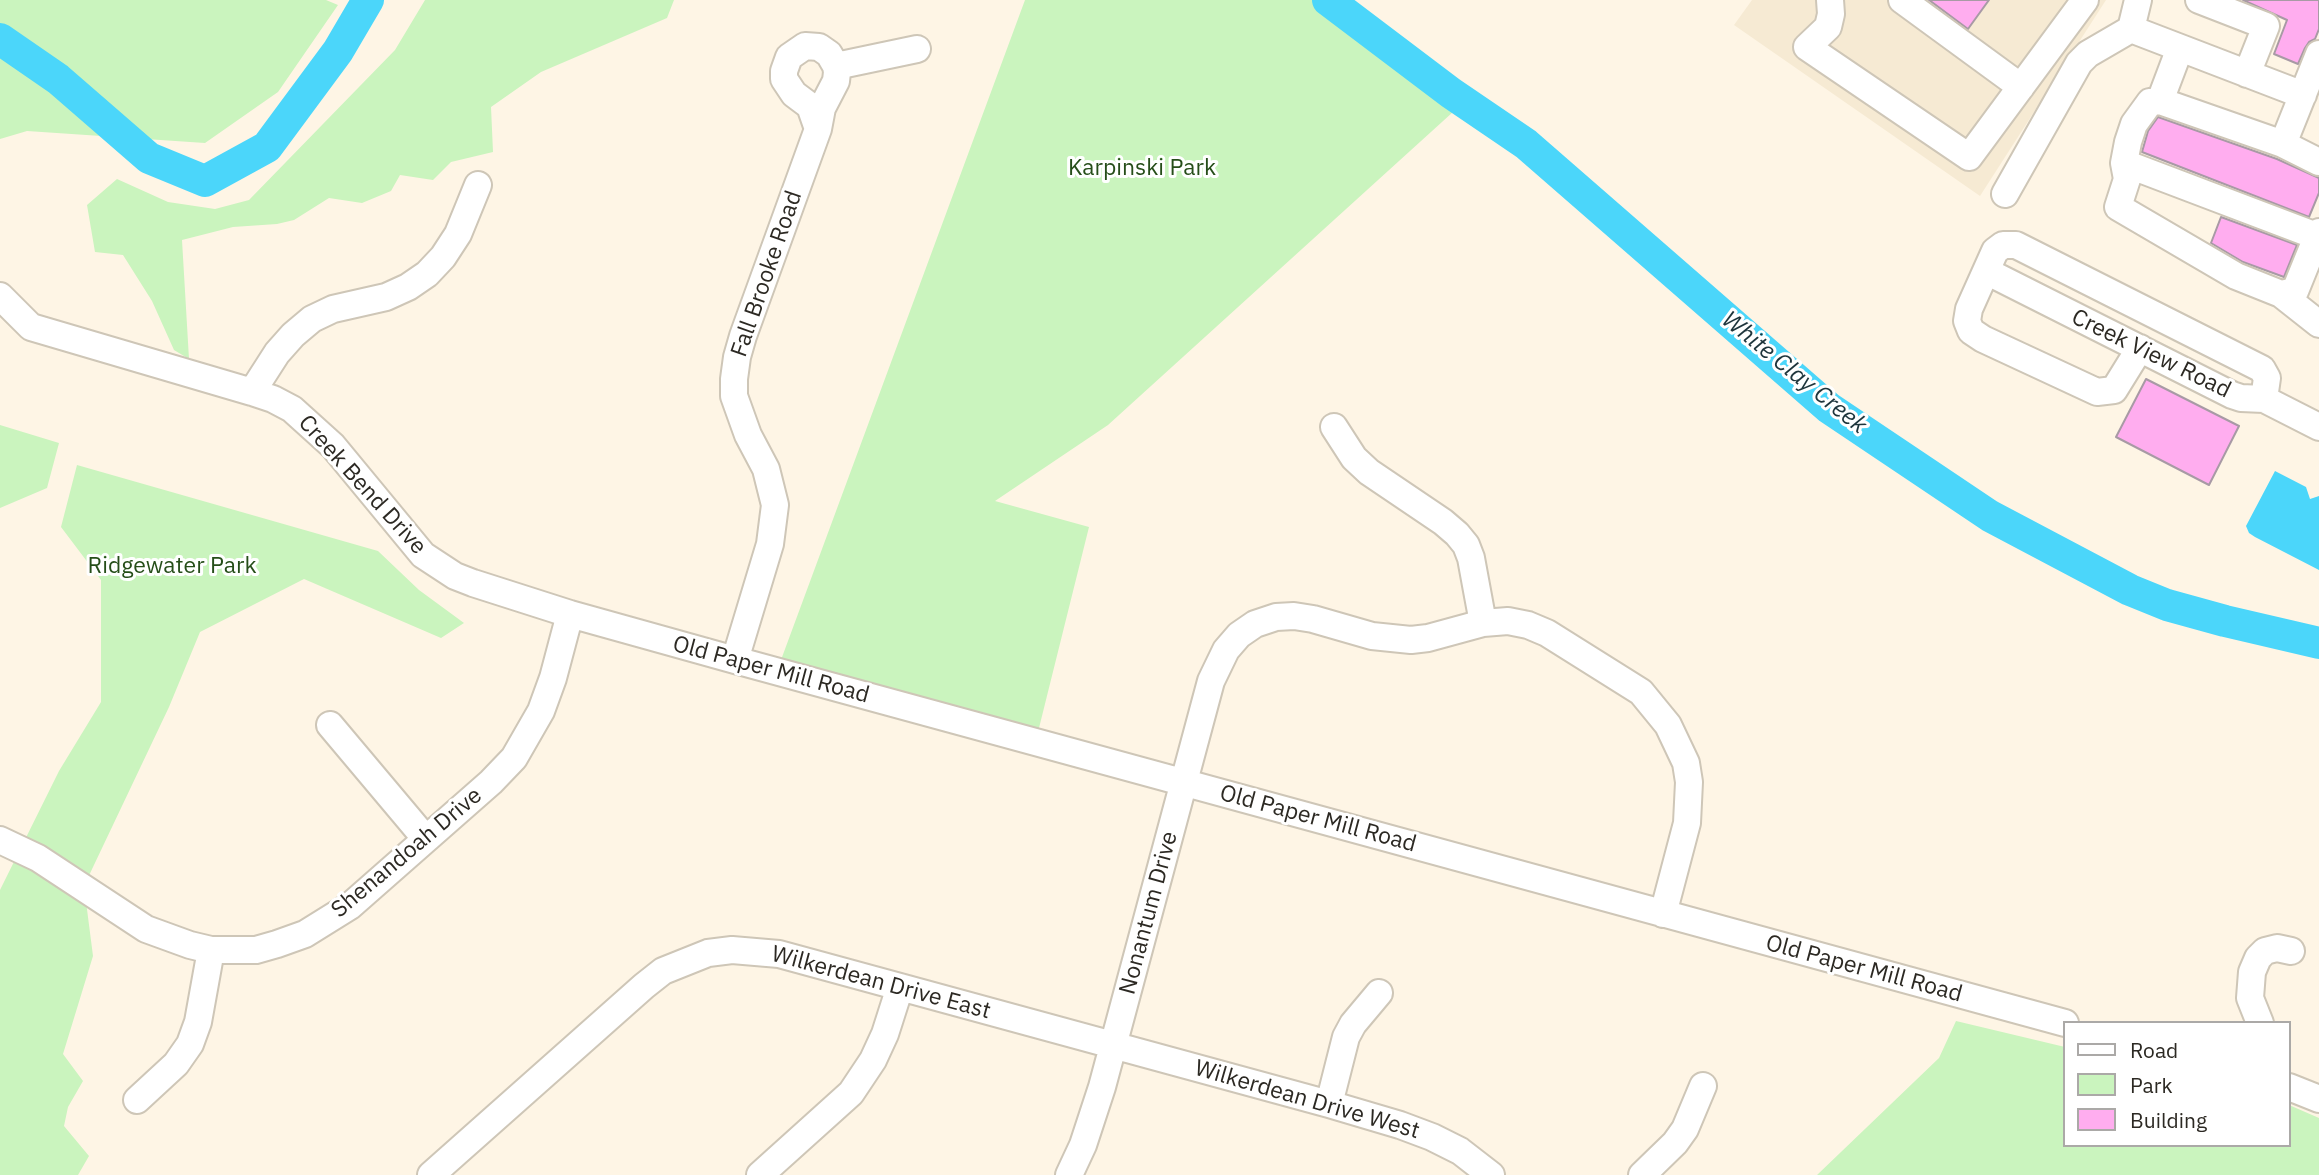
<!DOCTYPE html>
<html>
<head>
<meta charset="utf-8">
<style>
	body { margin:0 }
	#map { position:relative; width:2319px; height:1175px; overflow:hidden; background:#fef5e5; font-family:"IBM Plex Sans",sans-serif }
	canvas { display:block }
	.legend { position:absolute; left:2063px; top:1021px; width:228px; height:126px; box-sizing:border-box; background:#fff; border:2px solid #aba9a7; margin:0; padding:9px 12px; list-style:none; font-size:21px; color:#2c2923 }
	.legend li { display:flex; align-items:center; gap:14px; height:35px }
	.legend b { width:35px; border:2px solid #aba9a7 }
</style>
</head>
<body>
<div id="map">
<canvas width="2319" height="1175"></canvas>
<ul class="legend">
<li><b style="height:9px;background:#fff"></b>Road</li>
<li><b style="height:19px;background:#caf4be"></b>Park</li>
<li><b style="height:19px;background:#ffadef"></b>Building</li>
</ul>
</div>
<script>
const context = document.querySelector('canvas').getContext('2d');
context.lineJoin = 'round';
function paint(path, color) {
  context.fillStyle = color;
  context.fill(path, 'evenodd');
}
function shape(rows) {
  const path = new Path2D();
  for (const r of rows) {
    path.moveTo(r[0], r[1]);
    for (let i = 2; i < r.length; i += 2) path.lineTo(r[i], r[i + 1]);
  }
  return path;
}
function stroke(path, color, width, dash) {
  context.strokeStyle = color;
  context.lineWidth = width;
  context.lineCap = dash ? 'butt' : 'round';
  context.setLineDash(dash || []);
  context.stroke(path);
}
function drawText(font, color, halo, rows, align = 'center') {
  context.font = font + ' "IBM Plex Sans",sans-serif';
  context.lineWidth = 6;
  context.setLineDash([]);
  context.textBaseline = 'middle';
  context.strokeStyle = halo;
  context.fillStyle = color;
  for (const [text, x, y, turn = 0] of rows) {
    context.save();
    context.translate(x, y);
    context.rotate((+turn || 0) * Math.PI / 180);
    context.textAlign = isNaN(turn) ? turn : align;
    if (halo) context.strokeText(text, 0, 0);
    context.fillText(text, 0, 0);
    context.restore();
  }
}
const built = shape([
	[1752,0,2106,0,1980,196,1734,25]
]);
const green = shape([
	[0,0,326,0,338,5,278,92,205,143,27,131,0,139],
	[425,0,674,0,667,18,541,72,491,107,493,152,451,162,433,180,400,175,391,191,362,203,329,198,294,220,277,224,233,227,182,240,189,359,174,350,152,301,123,255,95,252,87,205,117,179,168,202,215,209,249,200,395,50],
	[1025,0,1318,0,1365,46,1410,81,1441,100,1453,112,1108,425,995,501,1089,527,1038,732,778,668],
	[0,425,59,443,47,488,0,508],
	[77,465,378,551,419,590,464,623,441,638,304,579,200,632,169,707,84,886,93,956,63,1054,83,1081,68,1107,64,1126,89,1156,78,1175,0,1175,0,890,59,771,101,702,101,580,61,527],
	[1956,1021,2065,1047,2065,1145,2289,1145,2289,1105,2319,1118,2319,1175,1817,1175,1939,1058]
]);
const water = shape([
	[2275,471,2306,487,2310,499,2319,496,2319,570,2255,537,2249,533,2246,526]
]);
const river = shape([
	[1328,0,1451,93,1526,144,1829,408,1990,516,2130,590,2167,605,2225,621,2319,643],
	[0,39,58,79,149,158,205,181,267,147,338,51,368,0]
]);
const building = shape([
	[1929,0,1989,0,1968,29,1929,0],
	[2243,0,2319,0,2319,29,2315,39,2309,42,2305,48,2298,64,2274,54,2287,20,2243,0],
	[2158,117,2277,159,2319,178,2319,193,2309,217,2142,152,2148,131,2158,117],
	[2221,217,2297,245,2284,277,2243,262,2211,243,2221,217],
	[2146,379,2239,426,2209,485,2116,437,2146,379]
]);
const minor = shape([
	[1830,0,1831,14,1828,27,1807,47,1969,157,2085,0],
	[1902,0,2021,87],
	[2199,0,2266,26,2247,74],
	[2131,29,2303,95],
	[836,66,917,49],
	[2160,101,2180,48],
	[2283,144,2319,54],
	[2319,162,2283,144,2160,101,2150,102,2134,124,2128,142,2124,163,2127,179,2118,207,2236,276,2281,294,2295,291,2319,232],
	[2124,163,2319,237],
	[2005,194,2079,63,2088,54,2131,29,2138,0],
	[1986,271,2232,395,2241,398,2264,399,2319,427],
	[2281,294,2319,324],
	[0,296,31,327,252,392,273,399,292,409,333,446,423,555,455,576,473,583,570,614,735,660,2065,1023],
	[2140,348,2114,390,2097,392,1983,339,1971,331,1967,321,1969,309,1995,251,2003,245,2016,245,2262,369,2267,378,2264,399],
	[252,392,277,353,293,335,312,319,333,309,386,297,408,287,427,274,443,257,458,234,478,185],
	[1334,427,1354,458,1369,472,1443,522,1457,534,1466,545,1471,558,1483,623],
	[735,660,770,544,775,505,766,469,748,435,734,396,734,379,737,357,743,336,818,129,822,108,836,81,837,72,836,66,829,54,819,47,805,46,789,57,784,71,784,79,794,94,810,106,818,129],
	[330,725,425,838],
	[0,840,38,858,146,929,190,945,211,950,256,950,277,944,305,934,350,906,491,782,514,758,541,711,553,678,570,614],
	[2260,1023,2250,998,2252,972,2258,958,2265,951,2277,948,2291,951],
	[2289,1087,2319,1099],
	[137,1100,176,1064,190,1044,198,1022,211,950],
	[1329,1104,1346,1037,1353,1024,1379,993],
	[431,1175,644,986,663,971,708,953,732,950,779,954,1329,1104,1400,1125,1432,1137,1460,1151,1491,1175],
	[760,1175,851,1093,873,1060,885,1034,900,987],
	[1069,1175,1083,1145,1102,1087,1211,681,1226,650,1239,635,1255,624,1276,617,1294,616,1313,619,1372,636,1411,640,1428,638,1483,623,1508,621,1528,625,1547,633,1641,692,1668,725,1686,763,1689,782,1687,823,1663,914],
	[1642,1175,1675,1143,1685,1129,1703,1086]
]);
const parkNames = [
	["Karpinski Park",1142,168],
	["Ridgewater Park",172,566]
];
const streetNames = [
	["Fall Brooke Road",767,274,-71],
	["Creek View Road",2151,354,26],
	["Creek Bend Drive",362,485,48],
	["Old Paper Mill Road",771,670,15],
	["Old Paper Mill Road",1318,819,15],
	["Shenandoah Drive",407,853,-40],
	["Nonantum Drive",1149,913,-75],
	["Old Paper Mill Road",1864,969,15],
	["Wilkerdean Drive East",881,983,15],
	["Wilkerdean Drive West",1307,1100,16]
];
const waterNames = [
	["White Clay Creek",1794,373,39]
];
paint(built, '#f6ead3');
paint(green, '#caf4be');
paint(water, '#4bd6fa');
stroke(river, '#4bd6fa', 32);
paint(building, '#ffadef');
stroke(building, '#a89aa5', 2);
stroke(minor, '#cec6b7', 30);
stroke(minor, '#fff', 26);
drawText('23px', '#264e19', '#fff', parkNames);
drawText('23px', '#2c2923', '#fff', streetNames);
drawText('italic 24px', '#1e353c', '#fff', waterNames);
</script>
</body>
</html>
